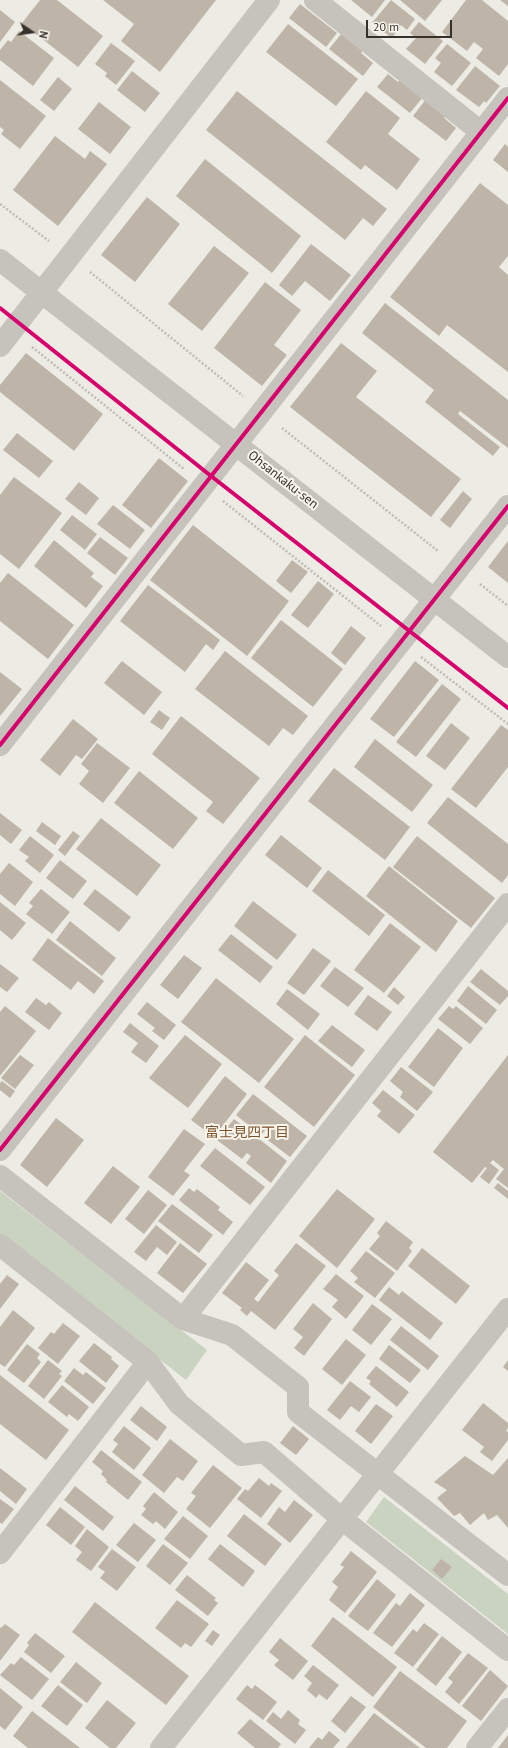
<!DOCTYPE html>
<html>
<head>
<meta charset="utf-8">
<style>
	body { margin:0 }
	#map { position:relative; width:508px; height:1748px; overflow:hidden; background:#ecebe4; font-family:"PT Sans",sans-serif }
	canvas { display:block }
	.north { position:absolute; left:12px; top:12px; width:40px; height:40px; -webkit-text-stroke:3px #f8f6ec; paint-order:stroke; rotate:103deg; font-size:11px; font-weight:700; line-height:16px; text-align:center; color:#37312b }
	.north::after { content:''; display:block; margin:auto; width:14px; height:18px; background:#37312b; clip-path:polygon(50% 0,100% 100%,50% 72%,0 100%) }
	.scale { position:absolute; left:366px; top:20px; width:86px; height:18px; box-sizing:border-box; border:2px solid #37312b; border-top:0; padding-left:5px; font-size:12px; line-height:14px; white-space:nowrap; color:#37312b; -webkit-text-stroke:3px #f8f6ec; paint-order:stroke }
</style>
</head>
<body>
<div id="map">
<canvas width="508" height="1748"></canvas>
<div class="north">N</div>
<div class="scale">20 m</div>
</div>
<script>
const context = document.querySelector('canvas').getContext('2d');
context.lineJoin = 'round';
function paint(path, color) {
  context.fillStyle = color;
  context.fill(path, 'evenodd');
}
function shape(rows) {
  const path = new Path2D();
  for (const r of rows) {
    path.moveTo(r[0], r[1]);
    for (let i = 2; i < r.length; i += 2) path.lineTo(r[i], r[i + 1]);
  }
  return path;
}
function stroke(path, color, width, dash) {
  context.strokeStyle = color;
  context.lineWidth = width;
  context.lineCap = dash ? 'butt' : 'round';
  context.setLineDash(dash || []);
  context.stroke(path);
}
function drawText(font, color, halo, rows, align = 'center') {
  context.font = font + ' "PT Sans","Noto Sans JP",sans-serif';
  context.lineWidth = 4;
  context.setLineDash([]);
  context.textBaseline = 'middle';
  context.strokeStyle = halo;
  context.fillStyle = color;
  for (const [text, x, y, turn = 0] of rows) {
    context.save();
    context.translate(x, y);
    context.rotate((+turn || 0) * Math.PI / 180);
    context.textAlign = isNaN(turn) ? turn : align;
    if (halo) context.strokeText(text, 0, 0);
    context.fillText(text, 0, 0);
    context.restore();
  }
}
const green = shape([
	[0,1191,207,1350,186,1380,0,1234],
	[384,1497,508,1594,508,1634,366,1522]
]);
const building = shape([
	[40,0,57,0,103,36,78,67,22,23],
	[103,0,216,0,160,72,121,41,134,24],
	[351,0,385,0,372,17],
	[391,0,415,19,407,30,401,25,392,38,372,23],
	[400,0,442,0,425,21],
	[466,0,482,0,508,21,508,64,499,76,476,58,483,49,474,42,467,51,442,32],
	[500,0,508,0,508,6],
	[300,4,337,33,326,47,289,18],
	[0,10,15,22,0,42],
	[419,22,443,41,425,64,406,49,416,38,410,33],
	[288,24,358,79,336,106,266,52],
	[19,31,54,58,33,86,0,60,0,50,8,40,11,42],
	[342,33,363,50,361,53,373,63,363,76,329,49],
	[111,43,135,61,116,85,105,76,107,73,95,64],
	[447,44,471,63,452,86,434,72,441,63,435,58],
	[475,66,500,86,486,103,484,101,479,107,456,90],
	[132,71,160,93,145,112,117,90],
	[388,74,398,82,400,79,423,97,410,113,377,87],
	[58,77,72,89,54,111,40,100],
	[0,80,46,116,20,149,1,134,4,130,0,127],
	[237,91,387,209,373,226,363,218,345,240,206,130],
	[366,91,400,118,388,134,420,159,397,190,365,165,361,170,326,142],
	[426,99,446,115,444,118,456,128,446,141,413,116],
	[99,102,131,127,110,154,78,129],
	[55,136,85,159,90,151,107,164,58,226,13,190],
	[505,144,508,147,508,172,493,160],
	[205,159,301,236,272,273,176,196],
	[480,183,508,205,508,256,499,267,508,275,508,372,447,325,439,336,390,297],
	[147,197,180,224,135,282,101,255],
	[311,244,351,275,330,301,305,281,292,296,279,285],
	[214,246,249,273,202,331,168,304],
	[265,282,301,310,274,345,287,355,262,386,214,348],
	[385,303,508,400,508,448,460,411,458,414,500,447,493,456,425,402,434,390,362,333],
	[341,343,377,371,356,397,461,479,431,517,290,407],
	[26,353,103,414,74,451,0,392,0,385],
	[17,433,53,461,39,478,3,450],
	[159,458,188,481,151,528,122,505],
	[14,477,62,513,19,569,0,554,0,495],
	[79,482,99,498,86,515,65,499],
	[463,491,472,499,450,528,440,520],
	[113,505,145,530,130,549,97,524],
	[72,515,97,534,85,550,60,530],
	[193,525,289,601,247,656,150,580],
	[100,537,128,558,115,575,87,553],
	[54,540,94,573,91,577,103,586,86,608,34,566],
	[508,541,508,583,488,567],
	[292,560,308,572,291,593,276,581],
	[8,573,74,625,48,659,0,621,0,583],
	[318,581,334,594,308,628,291,615],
	[148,585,220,640,213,650,206,644,185,672,120,621],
	[281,620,343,669,313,707,251,658],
	[351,626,366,638,345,665,331,653],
	[225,651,308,716,293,735,283,728,269,746,195,689],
	[122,661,162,692,144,715,104,683],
	[415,661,439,680,394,737,370,719],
	[0,672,22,689,0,716],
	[442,684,461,699,416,757,396,742],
	[159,710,170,718,162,730,150,722],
	[181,716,260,778,223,824,206,811,213,802,152,754],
	[73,719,98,739,82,759,76,755,60,776,40,760],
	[451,723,470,738,445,770,426,756],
	[501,725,508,730,508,767,476,808,451,789],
	[375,739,433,785,412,812,354,767],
	[97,743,130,768,103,803,79,784,89,771,81,764],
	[334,768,410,827,385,860,308,801],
	[139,771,198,818,173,849,114,803],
	[448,797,508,844,508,875,502,883,427,823],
	[0,813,22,830,11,844,0,835],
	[101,818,161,865,137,896,76,849],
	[42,822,61,836,55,845,36,831],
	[73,831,80,836,65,856,58,850],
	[281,835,322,868,307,888,265,855],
	[30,836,54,855,40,873,25,861,29,857,19,850],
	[417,836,495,898,471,928,393,867],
	[60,860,87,881,73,899,46,878],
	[9,863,33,882,15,906,0,894,0,874],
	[389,866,458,921,436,952,366,896],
	[328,870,385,915,369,936,312,891],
	[41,889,70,912,52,934,26,914,33,906,29,903],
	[95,889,131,917,119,932,83,904],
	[253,901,297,935,277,960,234,926],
	[0,902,26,923,12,940,0,930],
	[70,921,116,958,102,976,56,940],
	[390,923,421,947,384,993,354,970],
	[231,934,273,967,260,983,218,950],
	[48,938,104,981,94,994,78,981,71,990,32,960],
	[313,948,331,961,304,995,287,983],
	[184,955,202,968,178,999,160,985],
	[0,964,19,978,7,992,0,987],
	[335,967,364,988,348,1007,320,986],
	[481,969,508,991,508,996,500,1005,470,982],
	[216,978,294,1039,259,1083,181,1022],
	[468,986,497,1010,486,1024,457,1001],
	[394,987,405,997,398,1005,387,996],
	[287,989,320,1014,308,1030,276,1004],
	[368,995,392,1012,377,1031,354,1014],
	[36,998,46,1005,49,1002,62,1013,49,1030,25,1012],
	[147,1002,176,1025,164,1040,152,1031,155,1028,137,1014],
	[5,1006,36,1031,0,1076,0,1012],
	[449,1006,453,1009,456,1006,483,1028,470,1044,438,1019],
	[130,1023,159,1046,146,1063,131,1052,138,1043,123,1032],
	[332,1025,365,1050,352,1067,318,1041],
	[438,1028,463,1048,434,1087,408,1067],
	[185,1035,222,1064,188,1108,149,1078],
	[305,1035,355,1075,314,1127,264,1087],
	[20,1055,34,1065,15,1089,1,1078],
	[508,1055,508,1188,496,1179,504,1169,493,1160,490,1163,499,1170,489,1184,480,1177,487,1168,485,1167,472,1183,433,1152],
	[401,1067,433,1092,417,1111,400,1097,403,1092,390,1081],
	[225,1076,247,1094,214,1137,191,1120],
	[2,1081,15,1091,10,1098,0,1090,0,1083],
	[383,1090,415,1115,399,1134,377,1116,381,1111,372,1103],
	[253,1094,307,1136,290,1157,265,1138,271,1131,267,1128,261,1135,236,1115],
	[56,1118,84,1140,47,1187,20,1165],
	[234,1119,287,1161,271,1183,246,1163,251,1156,247,1153,242,1159,217,1140],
	[184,1129,205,1144,184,1171,190,1175,173,1196,148,1177],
	[215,1148,265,1187,250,1205,200,1166],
	[113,1166,140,1187,111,1224,84,1203],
	[498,1183,508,1191,508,1199,494,1188],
	[189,1188,194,1192,197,1189,220,1207,218,1210,233,1222,223,1235,179,1200],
	[337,1189,375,1219,337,1268,299,1236],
	[148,1190,167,1205,144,1234,125,1219],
	[172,1204,213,1235,199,1253,158,1221],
	[386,1221,413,1242,409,1248,412,1251,397,1271,369,1249,380,1236,377,1233],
	[156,1225,177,1242,167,1255,157,1247,146,1261,134,1252],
	[180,1243,207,1264,183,1293,157,1273],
	[296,1243,326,1266,275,1330,251,1311,247,1316,240,1310,242,1308,222,1293,246,1262,269,1280,254,1299,258,1302,279,1275,274,1271],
	[422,1248,470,1286,456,1304,408,1266],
	[366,1251,395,1273,375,1298,354,1282,358,1278,350,1271],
	[336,1274,364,1296,346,1319,332,1307,338,1300,323,1289],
	[7,1275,19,1284,0,1309,0,1284],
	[389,1287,399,1295,402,1291,443,1323,430,1340,379,1300],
	[313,1303,332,1319,304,1356,294,1348,303,1337,293,1329],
	[372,1304,392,1319,371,1345,352,1330],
	[13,1310,35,1328,5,1367,0,1364,0,1327],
	[63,1323,80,1336,58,1364,38,1348,51,1332,54,1334],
	[401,1326,439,1356,428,1370,390,1340],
	[346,1339,366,1355,342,1385,322,1369],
	[94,1343,112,1357,111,1359,119,1366,106,1383,79,1361],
	[27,1344,40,1354,37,1358,41,1362,24,1383,7,1370],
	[389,1345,421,1370,410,1383,379,1359],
	[48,1360,62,1371,59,1374,62,1376,44,1399,28,1386],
	[508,1360,508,1371,503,1367],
	[376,1366,409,1392,397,1407,369,1384,371,1381,366,1378],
	[74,1368,83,1375,86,1372,106,1388,93,1404,64,1381],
	[0,1375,69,1430,46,1460,0,1424],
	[350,1381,371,1397,359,1412,351,1406,340,1420,327,1410],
	[62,1385,89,1407,78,1421,69,1414,67,1417,48,1402],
	[483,1403,508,1423,508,1428,506,1431,508,1432,508,1440,492,1461,480,1452,484,1447,462,1430],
	[376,1404,393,1416,371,1444,355,1431],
	[141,1406,167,1427,157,1441,130,1420],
	[124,1426,151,1448,134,1470,112,1452,118,1444,113,1440],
	[293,1426,309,1439,296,1455,280,1443],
	[170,1439,198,1461,183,1481,177,1477,164,1493,142,1475],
	[101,1450,142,1482,128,1500,106,1482,107,1480,101,1474,103,1471,92,1462],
	[465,1456,493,1475,508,1458,508,1528,497,1515,488,1520,484,1513,470,1525,460,1513,454,1516,437,1498,447,1490,434,1482],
	[213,1465,242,1488,210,1528,186,1509,196,1496,191,1493],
	[0,1468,27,1489,16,1504,0,1491],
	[259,1478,269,1486,271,1483,282,1491,261,1518,237,1499,245,1489,248,1491],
	[75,1486,114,1517,103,1531,64,1500],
	[154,1492,178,1512,165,1529,156,1521,153,1524,141,1515,146,1509,143,1506],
	[0,1499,14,1509,2,1524,0,1523],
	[294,1500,313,1515,290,1543,267,1524,279,1507,285,1512],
	[60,1507,85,1527,71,1545,46,1525],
	[244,1514,282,1544,265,1566,227,1536],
	[183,1516,208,1536,190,1559,164,1539],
	[134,1523,156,1540,138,1562,116,1545],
	[87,1529,109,1547,91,1571,76,1560,82,1552,75,1546],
	[163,1544,188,1563,170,1585,146,1566],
	[220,1544,255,1571,243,1587,208,1559],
	[112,1549,136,1567,117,1591,100,1578,105,1572,98,1567],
	[351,1551,377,1572,345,1613,329,1600,338,1587,332,1582,344,1567,340,1565],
	[441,1559,452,1567,442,1579,432,1570],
	[187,1575,216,1598,214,1600,218,1603,208,1616,175,1590],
	[377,1579,396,1595,368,1631,348,1616],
	[410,1593,425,1605,392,1647,373,1633,396,1603,400,1606],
	[177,1600,209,1624,191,1647,185,1643,181,1648,155,1628],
	[95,1602,189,1676,166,1705,72,1632],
	[333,1617,397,1667,373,1697,311,1646],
	[424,1623,439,1634,413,1667,394,1653,413,1629,417,1632],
	[5,1624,20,1635,0,1661,0,1627,1,1628],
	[213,1630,220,1635,212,1646,205,1641],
	[35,1633,65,1656,51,1673,24,1652,29,1645,27,1643],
	[442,1636,462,1652,436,1686,416,1670],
	[280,1638,308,1661,293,1680,274,1665,279,1660,269,1652],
	[468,1653,488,1668,459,1704,445,1692,453,1682,448,1678],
	[21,1657,49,1679,32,1700,0,1675,11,1663,14,1665],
	[76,1662,102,1683,87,1703,60,1682],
	[313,1665,339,1685,327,1700,319,1694,316,1698,307,1690,312,1683,304,1676],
	[490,1670,508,1686,481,1721,462,1706],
	[400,1671,467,1721,447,1748,426,1748,373,1707],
	[58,1685,83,1705,67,1726,41,1706],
	[247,1685,252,1689,255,1685,277,1702,263,1720,236,1699],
	[0,1688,23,1707,5,1730,0,1726],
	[351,1696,366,1707,345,1733,331,1721],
	[107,1700,136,1723,116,1748,110,1748,85,1728],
	[288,1710,300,1720,298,1724,306,1730,295,1744,266,1721,273,1712,281,1719],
	[32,1711,80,1748,28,1748,13,1736],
	[374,1713,420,1748,346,1748],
	[250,1719,281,1744,278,1748,255,1748,237,1733],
	[329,1731,340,1740,333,1748,309,1748,318,1737,322,1740],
	[508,1735,508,1748,498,1748]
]);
const path = shape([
	[0,204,49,241],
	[90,272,243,396],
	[32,347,184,469],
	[282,428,438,551],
	[223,501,381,626],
	[480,584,508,606],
	[421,657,508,724]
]);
const minor = shape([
	[315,0,481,132],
	[0,260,508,657],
	[0,346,269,0],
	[0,745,508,98],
	[0,1150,508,506],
	[0,1176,183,1319,232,1335,298,1387,298,1412,508,1575],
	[0,1245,148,1362,179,1404,241,1455,264,1452,342,1519,508,1650],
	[183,1319,508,904],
	[0,1553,148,1362],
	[161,1748,508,1309],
	[477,1748,508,1709]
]);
const cycleway = shape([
	[0,308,211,476,508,708],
	[0,745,508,98],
	[0,1150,508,506]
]);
const streetNames = [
	["Ohsankaku-sen",283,480,38]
];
const neighbourhoodNames = [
	["富士見四丁目",247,1133]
];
paint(green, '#cad2c0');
paint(building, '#beb4a8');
stroke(path, '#bfbcb5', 2.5, [2, 2]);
stroke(minor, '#c6c3bd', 22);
stroke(cycleway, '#d6006c', 4);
drawText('13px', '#37312b', '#f8f6ec', streetNames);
drawText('14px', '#7c532e', '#f8f6ec', neighbourhoodNames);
</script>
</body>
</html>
